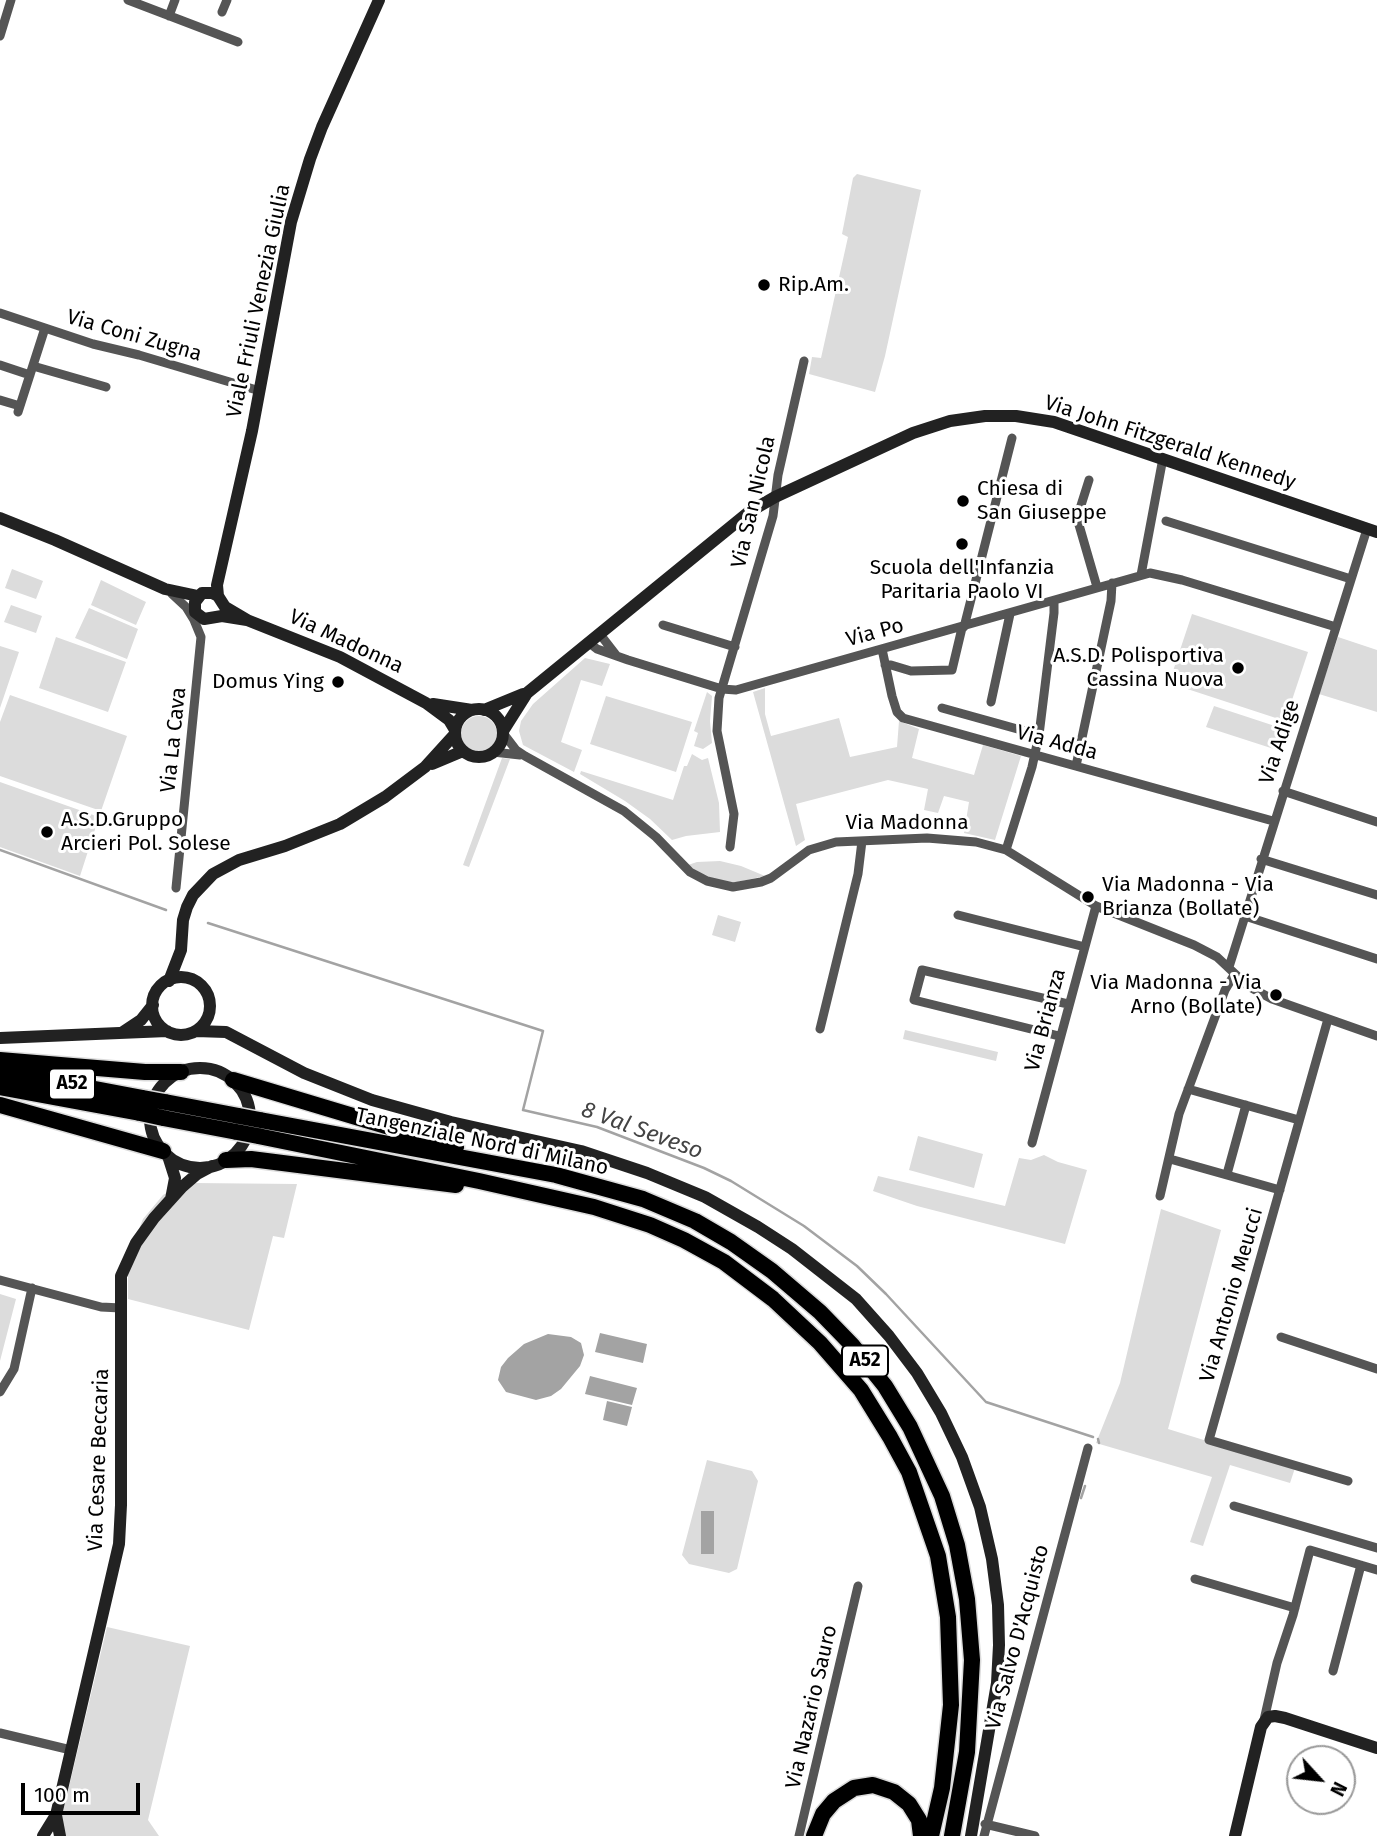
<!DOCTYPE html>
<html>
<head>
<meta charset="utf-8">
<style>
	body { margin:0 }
	#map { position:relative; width:1377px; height:1836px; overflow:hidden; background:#fff; font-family:"Fira Sans",sans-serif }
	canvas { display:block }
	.north { position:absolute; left:1286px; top:1745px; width:70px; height:70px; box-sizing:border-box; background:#fff; border:2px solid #999; border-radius:50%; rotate:117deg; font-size:19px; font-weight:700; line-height:28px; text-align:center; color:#000 }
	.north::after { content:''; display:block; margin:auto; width:24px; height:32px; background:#000; clip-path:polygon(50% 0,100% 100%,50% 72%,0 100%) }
	.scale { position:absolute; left:21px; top:1783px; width:119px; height:32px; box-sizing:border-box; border:4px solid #000; border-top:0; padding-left:9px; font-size:21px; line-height:24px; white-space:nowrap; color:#000; -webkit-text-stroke:5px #fff; paint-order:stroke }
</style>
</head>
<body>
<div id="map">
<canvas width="1377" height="1836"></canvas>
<div class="north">N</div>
<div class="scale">100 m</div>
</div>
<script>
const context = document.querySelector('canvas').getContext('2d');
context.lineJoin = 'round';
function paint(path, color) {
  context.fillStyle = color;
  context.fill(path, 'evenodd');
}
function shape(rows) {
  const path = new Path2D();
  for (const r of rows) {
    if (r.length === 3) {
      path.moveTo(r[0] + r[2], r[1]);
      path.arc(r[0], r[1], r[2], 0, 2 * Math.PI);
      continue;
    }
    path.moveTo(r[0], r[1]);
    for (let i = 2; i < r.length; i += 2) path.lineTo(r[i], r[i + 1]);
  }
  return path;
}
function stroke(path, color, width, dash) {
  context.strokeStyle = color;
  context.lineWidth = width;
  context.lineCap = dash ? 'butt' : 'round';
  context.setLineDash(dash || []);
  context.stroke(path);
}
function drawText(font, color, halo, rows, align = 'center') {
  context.font = font + ' "Fira Sans",sans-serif';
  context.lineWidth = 6;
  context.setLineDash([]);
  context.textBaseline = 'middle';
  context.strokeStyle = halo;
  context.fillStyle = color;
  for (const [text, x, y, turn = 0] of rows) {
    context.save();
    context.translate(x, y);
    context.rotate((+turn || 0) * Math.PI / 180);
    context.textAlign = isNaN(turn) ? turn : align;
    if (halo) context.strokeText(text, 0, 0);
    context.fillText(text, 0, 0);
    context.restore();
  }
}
const green = shape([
	[857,174,921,190,885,356,875,392,809,374,812,357,821,358,848,237,842,234,853,178],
	[12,569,43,581,36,599,5,588],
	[101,580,146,602,136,625,91,605],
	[11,605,42,616,36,633,4,622],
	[89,608,138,629,127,659,75,638],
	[1192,614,1308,652,1285,721,1169,683],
	[56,637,126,662,108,712,39,688],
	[1338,637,1377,650,1377,712,1319,694],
	[0,646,19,652,0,708],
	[585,658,610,664,602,686,581,680,561,742,582,750,574,772,523,745,519,731,521,721,533,704],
	[765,688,765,714,771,736,839,718,850,757,897,747,899,721,919,729,912,758,974,775,983,745,1021,756,995,840,964,833,969,802,944,796,938,813,924,810,928,789,888,780,796,804,805,840,796,846,753,692],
	[707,692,712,696,710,721,712,743,703,749,694,746,698,733,694,731],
	[10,695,127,736,101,811,0,776,0,722],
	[606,696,692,722,676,772,590,744],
	[1214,706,1281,728,1274,749,1206,727],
	[479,734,18],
	[692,754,702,760,708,758,719,803,720,832,686,836,672,840,650,819,625,801,580,774,581,771,673,800,684,766,687,766],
	[502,758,510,759,469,867,463,865],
	[0,782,99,817,80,876,0,847],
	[720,861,741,866,765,876,737,882,726,882,705,876,688,865,697,862],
	[718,915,741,922,735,942,712,935],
	[905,1030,998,1052,996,1061,903,1039],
	[918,1136,983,1154,974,1188,909,1170],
	[1044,1155,1058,1162,1087,1170,1065,1244,917,1206,873,1191,878,1176,1005,1206,1019,1158,1031,1160],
	[193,1183,297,1184,284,1238,273,1236,249,1330,128,1299,128,1262,132,1246,143,1219,163,1195,177,1187],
	[1161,1209,1221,1230,1168,1429,1295,1468,1290,1483,1230,1465,1203,1546,1190,1542,1212,1477,1096,1443,1120,1383],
	[0,1294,16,1299,0,1361],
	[707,1460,752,1471,758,1481,737,1569,729,1573,689,1564,682,1555],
	[107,1627,190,1646,148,1820,159,1836,64,1836,62,1816]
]);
const water = shape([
	[600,1333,647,1344,643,1363,595,1352],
	[548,1334,571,1337,581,1343,584,1355,580,1366,561,1389,551,1396,536,1400,506,1392,498,1380,501,1367,508,1358,524,1344],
	[590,1376,637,1388,632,1405,585,1394],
	[607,1401,632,1407,627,1426,603,1420],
	[701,1511,714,1511,714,1554,701,1554]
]);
const stream = shape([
	[0,850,166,910],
	[208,923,543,1031,523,1110,597,1127,704,1168,731,1181,804,1226,857,1266,886,1294,986,1402,1093,1437],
	[1098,1439,1099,1443],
	[1081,1498,1085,1486]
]);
const street = shape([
	[128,0,238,42],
	[222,12,227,0],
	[169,16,175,0],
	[0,36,11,0],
	[0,313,93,344,139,355,260,391],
	[0,365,30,375],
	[33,366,106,387],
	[0,400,20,406],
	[18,412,45,328],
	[1089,480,1077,518,1097,587],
	[1166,521,1351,579],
	[1141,575,1163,458],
	[172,594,186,607,194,620,201,637,176,888],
	[663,625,735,647],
	[964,627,1012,438],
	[599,633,616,655],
	[588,642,597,649,628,660,722,689,736,690,1150,573,1182,580,1336,627],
	[882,649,892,696,897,712,903,718,1273,821],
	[885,665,891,665,911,671,952,670,962,628],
	[991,702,1010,614],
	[942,708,1039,735],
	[503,733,516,750,525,756,624,811,656,837,690,872,707,881,733,887,761,882,771,878,809,850,836,842,927,838,976,842,1006,850,1096,906,1194,945,1217,957,1248,986,1272,999,1377,1036],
	[493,752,520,755],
	[1076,766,1111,601,1112,583],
	[1283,791,1377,822],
	[730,847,734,814,717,731,719,698,773,516,778,475,804,361],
	[1006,850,1032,767,1039,735,1054,613,1054,601],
	[1261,859,1377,895],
	[958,915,1085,947],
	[1245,916,1377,959],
	[1229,967,1367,529],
	[1328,1019,1209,1440,1348,1481],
	[820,1029,858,874,862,841],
	[1059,1036,914,1000,922,970,1068,1004],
	[1188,1089,1299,1120],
	[1032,1143,1096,906],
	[1170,1159,1280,1190],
	[1227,1174,1246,1105],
	[1160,1196,1179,1114,1225,990,1234,975],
	[0,1280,101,1307,121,1308],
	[1281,1337,1377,1369],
	[0,1392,14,1369,32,1288],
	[1234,1506,1377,1548],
	[1195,1579,1295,1608],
	[1333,1671,1361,1565],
	[1264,1720,1277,1663,1293,1615,1310,1550,1377,1570],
	[0,1733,71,1750],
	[985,1824,1035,1836],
	[799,1836,858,1586],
	[984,1836,1088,1448]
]);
const secondary = shape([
	[0,518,55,540,165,589,198,596],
	[218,596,217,585,252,431,291,222,310,159,322,127,379,0],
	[247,620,225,607,218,596,212,593,202,593,195,602,195,612,204,619,222,616,247,620,340,657,426,703,449,720,455,730],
	[433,704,472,710],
	[479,733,24],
	[484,710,523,694],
	[503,731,527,693,749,512,775,497,913,433,950,421,985,416,1016,416,1054,422,1377,532],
	[432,764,463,751],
	[181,1006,29],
	[169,981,181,950,183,920,187,907,193,895,213,874,239,860,285,846,340,824,385,797,425,767,455,734],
	[196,1031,226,1032,304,1073,372,1100,451,1122,581,1151,647,1173,705,1197,758,1227,792,1249,856,1299,889,1336,917,1373,941,1413,962,1457,980,1507,992,1559,998,1605,999,1645,997,1683,971,1836],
	[123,1032,141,1020,153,1005],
	[0,1038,167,1031],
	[200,1118,50],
	[168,1156,175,1178,171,1199],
	[56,1815,60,1836],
	[43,1836,56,1815,119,1544,121,1505,121,1276,136,1243,154,1218,182,1187,197,1174,212,1166],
	[1235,1836,1261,1727,1268,1717,1275,1716,1285,1718,1377,1748]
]);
const highway = shape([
	[0,1060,145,1072,181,1072],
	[0,1071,143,1098],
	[233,1080,456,1147],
	[0,1087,140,1113],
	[165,1102,239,1116],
	[0,1105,163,1151],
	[163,1118,237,1132],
	[260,1120,556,1175,643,1199,695,1221,731,1242,772,1271,820,1312,852,1345,885,1386,910,1427,942,1496,957,1545,967,1599,972,1660,967,1752,952,1836],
	[258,1136,479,1181,594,1207,650,1225,684,1240,724,1262,773,1299,820,1343,861,1390,890,1437,909,1472,938,1556,948,1617,951,1705,942,1788,931,1836],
	[226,1160,251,1159,456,1185],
	[814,1836,823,1814,834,1801,854,1788,873,1785,894,1792,909,1804,919,1820,921,1836]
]);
const highwayBridge = shape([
	[143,1098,165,1102],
	[140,1113,163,1118],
	[239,1116,260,1120],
	[237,1132,258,1136]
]);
const markers = [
	[764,285,7,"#000"],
	[963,501,7,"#000"],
	[962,544,7,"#000"],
	[1238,668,7,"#000"],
	[338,682,7,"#000"],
	[47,832,7,"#000"],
	[1088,897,7,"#000"],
	[1276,995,7,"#000"]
];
const shields = [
	[72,1084,46],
	[865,1361,46]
];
const shieldNames = [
	["A52",72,1084],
	["A52",865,1361]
];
const poiNames = [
	["Rip.Am.",778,285],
	["Chiesa di",977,489],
	["San Giuseppe",977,513],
	["Scuola dell'Infanzia",962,568,"center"],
	["Paritaria Paolo VI",962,592,"center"],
	["A.S.D. Polisportiva",1224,656,"right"],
	["Cassina Nuova",1224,680,"right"],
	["Domus Ying",324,682,"right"],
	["A.S.D.Gruppo",61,820],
	["Arcieri Pol. Solese",61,844],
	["Via Madonna - Via",1102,885],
	["Brianza (Bollate)",1102,909],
	["Via Madonna - Via",1262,983,"right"],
	["Arno (Bollate)",1262,1007,"right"]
];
const streetNames = [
	["Viale Friuli Venezia Giulia",259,301,-78],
	["Via Coni Zugna",134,336,16],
	["Via John Fitzgerald Kennedy",1170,443,18],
	["Via San Nicola",754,502,-77],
	["Via Po",875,633,-15],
	["Via Madonna",346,642,25],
	["Via La Cava",174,740,-84],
	["Via Adige",1280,742,-72],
	["Via Adda",1057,743,15],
	["Via Madonna",907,823],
	["Via Brianza",1046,1020,-75],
	["Tangenziale Nord di Milano",482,1142,12],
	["Via Antonio Meucci",1232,1295,-74],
	["Via Cesare Beccaria",99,1460,-88],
	["Via Salvo D'Acquisto",1018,1637,-75],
	["Via Nazario Sauro",812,1707,-77]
];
const waterNames = [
	["8 Val Seveso",642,1131,20]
];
paint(green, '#dcdcdc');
paint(water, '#a3a3a3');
stroke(stream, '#a3a3a3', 2.5);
stroke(highway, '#dbdbdb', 19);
stroke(street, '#555', 9);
stroke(secondary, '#222', 12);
stroke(highway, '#000', 16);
stroke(highwayBridge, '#dbdbdb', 19, []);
stroke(highwayBridge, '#000', 16);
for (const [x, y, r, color] of markers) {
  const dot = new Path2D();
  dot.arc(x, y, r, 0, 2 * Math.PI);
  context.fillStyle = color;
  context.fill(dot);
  stroke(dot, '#fff', 2.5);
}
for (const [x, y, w] of shields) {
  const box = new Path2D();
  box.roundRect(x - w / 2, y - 15.5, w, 31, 5);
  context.fillStyle = '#fff';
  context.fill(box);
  stroke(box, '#000', 2);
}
drawText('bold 19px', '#000', null, shieldNames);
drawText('21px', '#000', '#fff', poiNames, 'left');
drawText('21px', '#000', '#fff', streetNames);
drawText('italic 23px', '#444', '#fff', waterNames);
</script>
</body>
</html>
